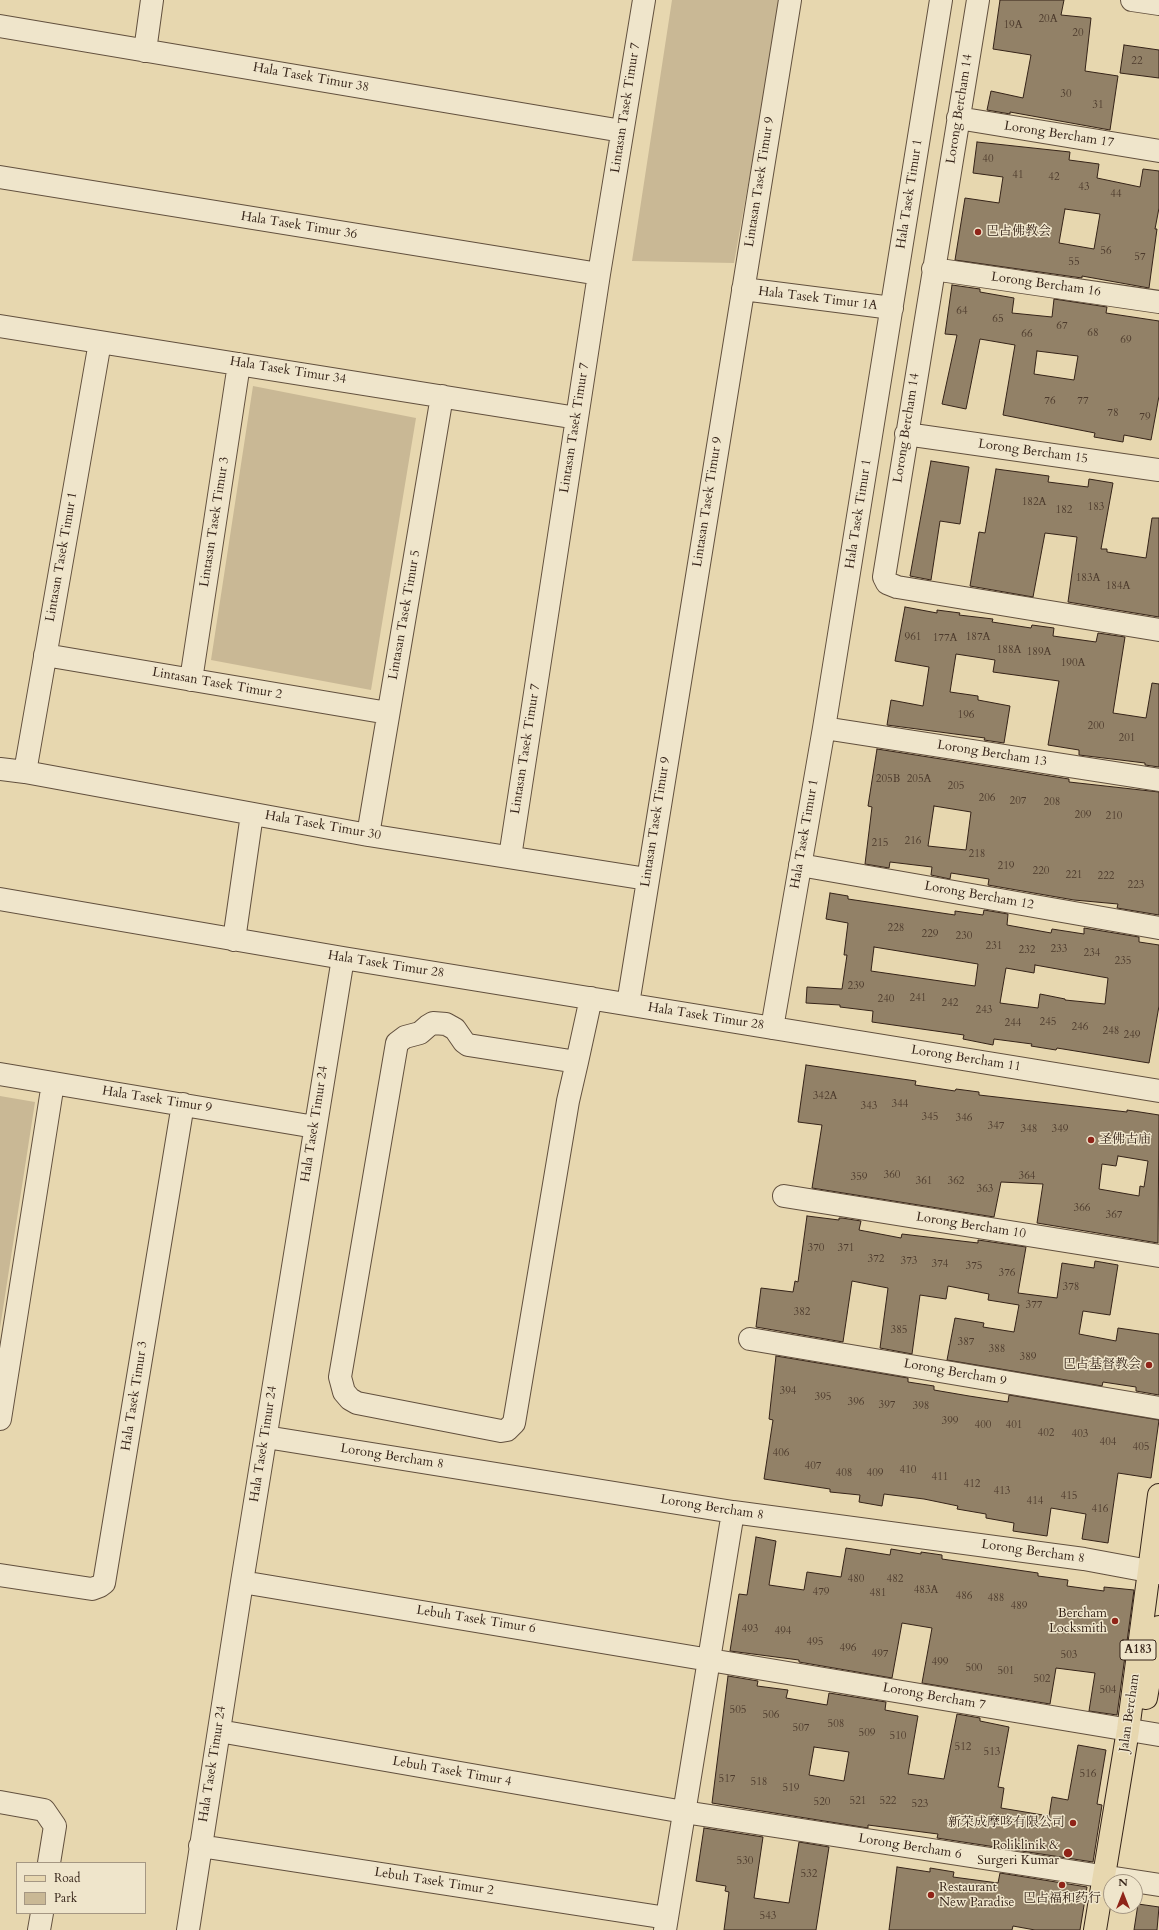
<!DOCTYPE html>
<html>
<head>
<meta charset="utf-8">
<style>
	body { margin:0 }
	#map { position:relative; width:1159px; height:1930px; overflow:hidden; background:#e7d7af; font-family:Cardo,serif }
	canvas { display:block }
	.legend { position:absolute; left:16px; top:1862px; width:130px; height:52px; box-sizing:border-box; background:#efe5cb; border:1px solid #a59783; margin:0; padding:5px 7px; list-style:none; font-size:12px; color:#352318 }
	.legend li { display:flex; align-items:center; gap:8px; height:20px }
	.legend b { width:20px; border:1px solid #a59783 }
	.north { position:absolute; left:1103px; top:1874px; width:40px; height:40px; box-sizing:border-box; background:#efe5cb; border:1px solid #a59783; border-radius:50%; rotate:0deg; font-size:11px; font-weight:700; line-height:16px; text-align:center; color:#352318 }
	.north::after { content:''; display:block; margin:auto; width:14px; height:18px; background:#8f2418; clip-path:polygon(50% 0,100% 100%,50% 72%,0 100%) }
</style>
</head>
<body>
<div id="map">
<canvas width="1159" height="1930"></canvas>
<ul class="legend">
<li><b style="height:5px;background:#e7d7af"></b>Road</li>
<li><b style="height:11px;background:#c9b895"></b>Park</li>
</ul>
<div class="north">N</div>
</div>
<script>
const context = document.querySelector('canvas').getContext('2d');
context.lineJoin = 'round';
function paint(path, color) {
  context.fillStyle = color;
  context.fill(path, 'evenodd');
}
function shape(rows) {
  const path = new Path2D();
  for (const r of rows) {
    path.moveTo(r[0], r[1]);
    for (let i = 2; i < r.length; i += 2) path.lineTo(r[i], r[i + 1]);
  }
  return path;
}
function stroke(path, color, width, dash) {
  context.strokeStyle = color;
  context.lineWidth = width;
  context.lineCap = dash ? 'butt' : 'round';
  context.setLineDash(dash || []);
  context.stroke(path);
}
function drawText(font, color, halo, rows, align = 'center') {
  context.font = font + ' Cardo,"Noto Serif SC",serif';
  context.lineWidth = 3;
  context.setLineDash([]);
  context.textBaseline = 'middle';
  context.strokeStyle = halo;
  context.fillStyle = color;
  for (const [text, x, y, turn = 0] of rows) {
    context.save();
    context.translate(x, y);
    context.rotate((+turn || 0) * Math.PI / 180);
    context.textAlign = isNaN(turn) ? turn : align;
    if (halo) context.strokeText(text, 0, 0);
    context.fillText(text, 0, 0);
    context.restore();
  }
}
const green = shape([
	[672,0,781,0,734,263,632,261],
	[253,386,416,418,371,690,211,660],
	[0,1096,35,1102,0,1328]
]);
const building = shape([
	[1000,0,1064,0,1061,15,1091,18,1085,71,1118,76,1110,130,1010,112,1010,114,987,110,991,91,1023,98,1031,55,993,49,1000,0],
	[1124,45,1159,50,1159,78,1120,73,1124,45],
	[977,142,1070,152,1069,160,1099,164,1097,178,1140,187,1143,169,1159,171,1159,208,1155,229,1157,229,1149,288,1082,276,1082,278,955,260,965,198,999,203,1003,177,973,173,977,142],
	[1065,209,1100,214,1094,249,1059,243,1065,209],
	[952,285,980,289,980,292,1014,298,1012,313,1052,317,1054,299,1107,307,1106,313,1159,321,1159,396,1151,440,1124,435,1123,442,1094,437,1095,433,1003,415,1015,345,980,339,966,409,942,404,957,335,945,334,952,285],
	[1037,351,1078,356,1074,380,1034,374,1037,351],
	[931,461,969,467,960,524,940,521,931,580,910,576,931,461],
	[996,469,1049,476,1048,482,1088,487,1089,479,1113,483,1101,549,1107,549,1107,552,1146,558,1152,518,1159,518,1159,617,1068,602,1077,537,1045,533,1033,597,970,586,979,532,985,533,996,469],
	[905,607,937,613,937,610,960,613,959,615,993,619,992,622,1031,628,1032,625,1054,628,1053,636,1096,642,1098,633,1125,637,1113,713,1146,718,1152,683,1159,684,1159,767,1145,765,1145,763,1079,755,1079,750,1048,745,1059,681,993,672,995,660,956,654,950,692,978,696,978,700,1010,706,1004,743,984,740,985,738,887,725,891,700,923,706,929,667,895,661,905,607],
	[877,749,1069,779,1069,782,1159,792,1159,915,1117,908,1118,904,1074,900,988,885,989,879,951,873,950,879,931,875,932,867,890,862,889,868,865,864,872,807,868,806,877,749],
	[934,806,971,812,966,850,928,846,934,806],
	[830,893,848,896,848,899,955,915,955,911,983,915,984,910,1008,914,1007,925,1051,933,1052,929,1084,934,1084,928,1139,937,1139,942,1159,945,1159,1006,1149,1063,1057,1048,1056,1050,1031,1046,1032,1044,994,1039,993,1045,963,1039,964,1035,872,1022,873,1011,840,1007,840,1005,806,1003,807,987,842,989,847,955,844,955,848,923,826,919,830,893],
	[874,947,978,964,975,986,871,971,874,947],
	[1035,965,1108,978,1105,1004,1065,1000,1065,999,1040,994,1038,1008,1000,1003,1006,968,1034,973,1035,965],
	[806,1065,916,1081,915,1085,955,1091,956,1089,979,1092,979,1095,1127,1112,1127,1110,1159,1115,1158,1243,1037,1223,1043,1184,1001,1182,994,1217,812,1188,822,1125,798,1122,806,1065],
	[1118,1156,1148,1161,1144,1187,1140,1186,1139,1196,1099,1189,1102,1164,1116,1166,1118,1156],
	[807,1216,839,1220,839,1218,842,1218,861,1221,859,1230,901,1238,902,1234,978,1243,978,1240,1026,1247,1018,1293,1057,1298,1062,1263,1094,1268,1095,1261,1118,1265,1110,1315,1083,1311,1079,1334,1116,1341,1118,1328,1159,1334,1159,1395,1136,1391,1136,1387,1103,1382,1102,1386,947,1360,955,1318,984,1323,983,1327,1014,1332,1019,1305,988,1300,989,1294,948,1286,946,1299,920,1295,912,1354,880,1348,888,1288,852,1281,843,1342,756,1327,761,1288,793,1292,795,1281,798,1282,807,1216],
	[776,1356,908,1378,908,1382,934,1386,934,1390,969,1396,1008,1402,1009,1395,1159,1420,1151,1478,1118,1473,1108,1543,1082,1539,1086,1514,1051,1508,1047,1536,1013,1531,1014,1523,986,1518,986,1514,957,1509,958,1506,924,1499,884,1494,882,1506,859,1502,860,1495,830,1492,830,1489,764,1479,773,1420,769,1419,776,1356],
	[756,1537,776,1541,769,1585,804,1590,807,1572,841,1577,846,1548,890,1555,891,1549,921,1554,921,1552,942,1555,942,1559,1038,1573,1038,1576,1068,1580,1067,1586,1104,1591,1104,1587,1134,1590,1117,1715,1089,1711,1095,1673,1056,1668,1050,1704,922,1683,932,1628,902,1623,892,1678,799,1662,799,1660,730,1651,739,1594,747,1595,756,1537],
	[728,1676,758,1681,757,1686,788,1690,786,1698,827,1705,829,1693,886,1702,885,1710,918,1716,908,1774,944,1779,957,1714,980,1718,980,1721,1009,1727,998,1787,1004,1788,1001,1808,1049,1816,1052,1797,1068,1800,1078,1745,1106,1750,1097,1804,1102,1805,1093,1862,937,1838,938,1834,868,1825,868,1828,712,1803,728,1676],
	[814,1747,849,1752,844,1781,809,1775,814,1747],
	[704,1828,763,1837,754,1898,789,1903,799,1842,829,1847,816,1930,724,1930,729,1892,725,1891,726,1886,696,1881,704,1828],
	[897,1867,930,1872,930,1868,954,1872,953,1877,998,1883,1000,1873,1087,1887,1080,1930,1035,1930,1013,1926,1012,1930,889,1930,897,1867],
	[1138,1904,1159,1907,1157,1930,1134,1930,1138,1904]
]);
const minor = shape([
	[978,0,884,577,887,583,897,587,1159,630],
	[1132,0,1159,4],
	[0,26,622,131],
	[145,51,152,0],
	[958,118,1159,151],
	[0,177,599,274],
	[933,269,1159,302],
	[743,289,892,308],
	[0,326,577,418],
	[906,434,1159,470],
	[45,655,388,713],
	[191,680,239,364],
	[824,728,1159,780],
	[0,769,25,772,368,835,647,879],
	[25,772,100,342],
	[368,835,442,396],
	[510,857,599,274,644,0],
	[800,865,1159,928],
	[0,899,343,958,1159,1091],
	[234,940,252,814],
	[628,1004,790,0],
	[772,1028,824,728,941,0],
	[577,1062,468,1045,464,1042,455,1029,446,1024,433,1023,428,1026,420,1033,405,1037,397,1043,340,1377,344,1392,350,1399,357,1403,501,1431,507,1430,514,1423,568,1101,577,1062,591,998],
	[0,1074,315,1127],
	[784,1196,1159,1256],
	[750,1339,1159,1408],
	[0,1419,53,1083],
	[266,1437,733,1512,1084,1559,1159,1573],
	[0,1575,92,1589,100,1586,104,1583,183,1104],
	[242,1582,1159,1735],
	[219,1731,684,1812,1159,1885],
	[0,1802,44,1810,55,1826,49,1863],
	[200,1846,667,1918],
	[39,1930,42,1913],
	[188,1930,242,1582,343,958],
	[665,1930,733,1512]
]);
const major = shape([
	[1146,1698,1159,1627],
	[1095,1930,1128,1730,1159,1495]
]);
const markers = [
	[978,232,4,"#8f2418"],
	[1091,1140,4,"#8f2418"],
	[1149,1365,4,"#8f2418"],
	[1115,1621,4,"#8f2418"],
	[1073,1823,4,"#8f2418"],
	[1068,1853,5,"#8f2418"],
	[1062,1885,4,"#8f2418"],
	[931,1895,4,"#8f2418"]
];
const numberNames = [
	["20A",1048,19],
	["19A",1013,25],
	["20",1078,33],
	["22",1137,61],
	["30",1066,94],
	["31",1098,105],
	["40",988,159],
	["41",1018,175],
	["42",1054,177],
	["43",1084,187],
	["44",1116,194],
	["56",1106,251],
	["57",1140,257],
	["55",1074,262],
	["64",962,311],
	["65",998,319],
	["67",1062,326],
	["68",1093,333],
	["66",1027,334],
	["69",1126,340],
	["76",1050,401],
	["77",1083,401],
	["78",1113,413],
	["79",1145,417],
	["182A",1034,502],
	["183",1096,507],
	["182",1064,510],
	["183A",1088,578],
	["184A",1118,586],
	["961",913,637],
	["187A",978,637],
	["177A",945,638],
	["188A",1009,650],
	["189A",1039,652],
	["190A",1073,663],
	["196",966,715],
	["200",1096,726],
	["201",1127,738],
	["205B",888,779],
	["205A",919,779],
	["205",956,786],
	["206",987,798],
	["207",1018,801],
	["208",1052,802],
	["209",1083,815],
	["210",1114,816],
	["216",913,841],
	["215",880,843],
	["218",977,854],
	["219",1006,866],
	["220",1041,871],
	["221",1074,875],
	["222",1106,876],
	["223",1136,885],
	["228",896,928],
	["229",930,934],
	["230",964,936],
	["231",994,946],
	["233",1059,949],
	["232",1027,950],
	["234",1092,953],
	["235",1123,961],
	["239",856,986],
	["241",918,998],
	["240",886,999],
	["242",950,1003],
	["243",984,1010],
	["245",1048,1022],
	["244",1013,1023],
	["246",1080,1027],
	["248",1111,1031],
	["249",1132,1035],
	["342A",825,1096],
	["344",900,1104],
	["343",869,1106],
	["345",930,1117],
	["346",964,1118],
	["347",996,1126],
	["348",1029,1129],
	["349",1060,1129],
	["360",892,1175],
	["364",1027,1176],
	["359",859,1177],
	["361",924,1181],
	["362",956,1181],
	["363",985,1189],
	["366",1082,1208],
	["367",1114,1215],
	["370",816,1248],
	["371",846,1248],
	["372",876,1259],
	["373",909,1261],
	["374",940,1264],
	["375",974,1266],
	["376",1007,1273],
	["378",1071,1287],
	["377",1034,1305],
	["382",802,1312],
	["385",899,1330],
	["387",966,1342],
	["388",997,1349],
	["389",1028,1357],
	["394",788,1391],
	["395",823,1397],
	["396",856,1402],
	["397",887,1405],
	["398",921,1406],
	["399",950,1421],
	["400",983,1425],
	["401",1014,1425],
	["402",1046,1433],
	["403",1080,1434],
	["404",1108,1442],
	["405",1141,1447],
	["406",781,1453],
	["407",813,1466],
	["410",908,1470],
	["408",844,1473],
	["409",875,1473],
	["411",940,1477],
	["412",972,1484],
	["413",1002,1491],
	["415",1069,1496],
	["414",1035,1501],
	["416",1100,1509],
	["480",856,1579],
	["482",895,1579],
	["483A",926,1590],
	["479",821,1592],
	["481",878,1593],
	["486",964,1596],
	["488",996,1598],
	["489",1019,1606],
	["493",750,1629],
	["494",783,1631],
	["495",815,1642],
	["496",848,1648],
	["497",880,1654],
	["503",1069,1655],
	["499",940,1662],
	["500",974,1668],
	["501",1006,1671],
	["502",1042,1679],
	["504",1108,1690],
	["505",738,1710],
	["506",771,1715],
	["508",836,1724],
	["507",801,1728],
	["509",867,1733],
	["510",898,1736],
	["512",963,1747],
	["513",992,1752],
	["516",1088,1774],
	["517",727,1779],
	["518",759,1782],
	["519",791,1788],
	["521",858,1801],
	["522",888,1801],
	["520",822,1802],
	["523",920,1804],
	["530",745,1861],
	["532",809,1874],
	["543",768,1916]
];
const shields = [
	[1138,1650,36]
];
const shieldNames = [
	["A183",1138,1650]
];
const streetNames = [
	["Hala Tasek Timur 38",311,78,10],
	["Lintasan Tasek Timur 7",626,108,-81],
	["Lorong Bercham 14",960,109,-81],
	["Lorong Bercham 17",1059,135,9],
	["Lintasan Tasek Timur 9",760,182,-81],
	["Hala Tasek Timur 1",910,194,-81],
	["Hala Tasek Timur 36",299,226,9],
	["Lorong Bercham 16",1046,285,8],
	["Hala Tasek Timur 1A",818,299,7],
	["Hala Tasek Timur 34",288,371,9],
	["Lintasan Tasek Timur 7",575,428,-81],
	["Lorong Bercham 14",907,428,-81],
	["Lorong Bercham 15",1033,452,8],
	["Lintasan Tasek Timur 9",708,502,-81],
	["Hala Tasek Timur 1",859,514,-81],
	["Lintasan Tasek Timur 3",215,522,-81],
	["Lintasan Tasek Timur 1",62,557,-80],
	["Lintasan Tasek Timur 5",405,615,-80],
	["Lintasan Tasek Timur 2",217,684,10],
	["Lintasan Tasek Timur 7",526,749,-81],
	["Lorong Bercham 13",992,754,9],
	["Lintasan Tasek Timur 9",656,822,-81],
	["Hala Tasek Timur 30",323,826,10],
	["Hala Tasek Timur 1",805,834,-80],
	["Lorong Bercham 12",979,896,10],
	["Hala Tasek Timur 28",386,965,9],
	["Hala Tasek Timur 28",706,1017,9],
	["Lorong Bercham 11",966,1059,9],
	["Hala Tasek Timur 9",157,1100,9],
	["Hala Tasek Timur 24",315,1124,-81],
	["Lorong Bercham 10",971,1226,9],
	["Lorong Bercham 9",955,1373,10],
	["Hala Tasek Timur 3",135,1396,-81],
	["Hala Tasek Timur 24",264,1444,-81],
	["Lorong Bercham 8",392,1457,9],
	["Lorong Bercham 8",712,1508,9],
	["Lorong Bercham 8",1033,1552,8],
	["Lebuh Tasek Timur 6",476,1620,9],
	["Lorong Bercham 7",934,1697,10],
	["Jalan Bercham",1130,1713,-82],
	["Hala Tasek Timur 24",213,1764,-81],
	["Lebuh Tasek Timur 4",452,1772,10],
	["Lorong Bercham 6",910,1847,9],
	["Lebuh Tasek Timur 2",434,1882,9]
];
const poiNames = [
	["巴占佛教会",986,232,"left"],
	["圣佛古庙",1099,1140,"left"],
	["巴占基督教会",1141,1365],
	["Bercham",1107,1614],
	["Locksmith",1107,1629],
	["新荣成摩哆有限公司",1065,1823],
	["Poliklinik &",1059,1846],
	["Surgeri Kumar",1059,1861],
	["Restaurant",939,1888,"left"],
	["New Paradise",939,1903,"left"],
	["巴占福和药行",1062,1899,"center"]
];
paint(green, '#c9b895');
paint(building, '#928167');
stroke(building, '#352318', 1);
stroke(minor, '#62503e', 24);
stroke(major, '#352318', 24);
stroke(minor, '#efe5cb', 22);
stroke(major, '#e7d7af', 22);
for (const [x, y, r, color] of markers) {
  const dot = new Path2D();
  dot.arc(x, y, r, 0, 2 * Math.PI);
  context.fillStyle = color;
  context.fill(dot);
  stroke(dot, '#efe5cb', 1.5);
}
drawText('11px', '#4c3a2c', null, numberNames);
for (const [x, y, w] of shields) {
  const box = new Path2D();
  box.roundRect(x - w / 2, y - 10, w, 20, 3);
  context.fillStyle = '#efe5cb';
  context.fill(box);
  stroke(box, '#352318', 1);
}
drawText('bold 12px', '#352318', null, shieldNames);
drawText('13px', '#352318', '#efe5cb', streetNames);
drawText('13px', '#352318', '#efe5cb', poiNames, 'right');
</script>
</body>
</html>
